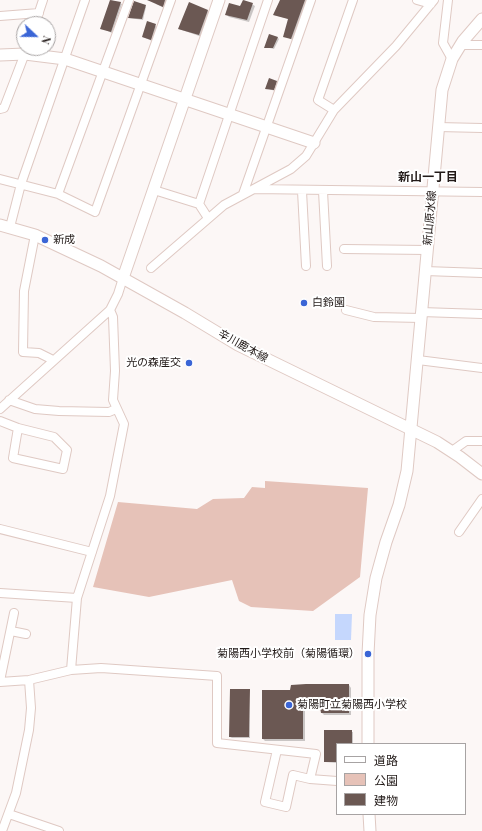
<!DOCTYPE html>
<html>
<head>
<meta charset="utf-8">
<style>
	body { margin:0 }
	#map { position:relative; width:482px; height:831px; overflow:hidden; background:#fcf7f6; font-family:"Playfair Display","Noto Sans JP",serif }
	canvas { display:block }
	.legend { position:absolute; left:336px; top:743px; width:130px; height:72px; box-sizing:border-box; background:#fff; border:1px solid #a7a3a3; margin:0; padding:5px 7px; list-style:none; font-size:12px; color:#221a18 }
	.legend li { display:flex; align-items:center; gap:8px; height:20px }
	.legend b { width:20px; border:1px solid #a7a3a3 }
	.north { position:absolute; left:16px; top:16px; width:40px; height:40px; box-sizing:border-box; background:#fff; border:1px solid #a7a3a3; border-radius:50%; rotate:112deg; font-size:11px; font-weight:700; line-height:16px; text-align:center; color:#221a18 }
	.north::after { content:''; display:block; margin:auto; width:14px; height:18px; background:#3a65d6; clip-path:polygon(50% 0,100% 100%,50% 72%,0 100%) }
</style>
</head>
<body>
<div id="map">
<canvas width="482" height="831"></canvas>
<ul class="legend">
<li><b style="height:5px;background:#fff"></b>道路</li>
<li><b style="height:11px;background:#e6c2b8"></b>公園</li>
<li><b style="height:11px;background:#6b5853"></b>建物</li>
</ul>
<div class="north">N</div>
</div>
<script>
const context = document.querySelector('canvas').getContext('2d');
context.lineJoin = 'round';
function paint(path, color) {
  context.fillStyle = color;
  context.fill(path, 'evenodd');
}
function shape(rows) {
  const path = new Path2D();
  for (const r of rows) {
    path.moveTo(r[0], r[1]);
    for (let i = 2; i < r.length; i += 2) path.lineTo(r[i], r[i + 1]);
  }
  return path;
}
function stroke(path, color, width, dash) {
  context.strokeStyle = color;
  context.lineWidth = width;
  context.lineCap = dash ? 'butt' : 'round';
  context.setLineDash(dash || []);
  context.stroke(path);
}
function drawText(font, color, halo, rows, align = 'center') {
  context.font = font + ' "Playfair Display","Noto Sans JP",serif';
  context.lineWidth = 4;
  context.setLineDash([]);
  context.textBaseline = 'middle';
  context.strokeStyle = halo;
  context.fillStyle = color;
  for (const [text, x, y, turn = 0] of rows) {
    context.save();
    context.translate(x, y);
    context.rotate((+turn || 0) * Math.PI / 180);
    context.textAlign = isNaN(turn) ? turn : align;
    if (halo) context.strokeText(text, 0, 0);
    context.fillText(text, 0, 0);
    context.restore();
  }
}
const green = shape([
	[265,481,368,488,360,577,313,611,251,607,239,601,232,580,149,597,93,587,118,502,197,509,213,499,244,498,252,487,265,488]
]);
const water = shape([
	[335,614,352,614,351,640,335,640]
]);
const shadow = shape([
	[111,0,122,4,112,33,101,28],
	[155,0,167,0,164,8,156,4],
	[244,0,255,6,249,22,229,17,226,14,241,7],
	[297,0,308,0,293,40,284,36,289,19,274,15],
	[145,6,146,7,143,20,129,18],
	[208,11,210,13,202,37,179,29],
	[148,22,157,27,152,41,143,37],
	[277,37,279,39,274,49,265,47],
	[276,82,278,83,275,91,266,88],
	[349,685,351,688,351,715,324,715,322,713,320,703,305,703,305,741,265,741,263,739,291,691],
	[249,690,250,738,232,738,230,737],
	[325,731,353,732,353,744,337,744,337,763,325,762]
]);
const building = shape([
	[110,0,121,2,111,32,100,29],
	[147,0,165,0,163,7],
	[243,0,253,3,247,20,225,15,229,3,240,6],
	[280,0,305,0,291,39,283,37,288,19,273,15],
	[134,1,146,5,142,19,128,18],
	[189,2,208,10,199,35,178,29],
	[147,21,156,24,151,40,142,37],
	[269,34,278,37,273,48,264,48],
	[269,78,277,81,274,90,265,89],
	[306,684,349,684,349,713,321,713,319,701,303,701,303,739,262,739,262,690,290,690,291,685],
	[230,689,250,689,249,737,229,737],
	[324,730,352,730,352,744,337,744,337,762,324,762]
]);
const street = shape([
	[417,0,431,4],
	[448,0,443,43,452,59],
	[0,16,39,13],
	[35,24,43,0],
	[461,45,482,45],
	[0,109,4,108,27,48],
	[334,110,318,100,353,0],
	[438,127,482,128],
	[0,179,58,194,95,212,171,0],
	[254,189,482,192],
	[154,190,199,204,208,218],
	[302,191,306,266],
	[323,191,327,266],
	[58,194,129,0],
	[243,194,311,0],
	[199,204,268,0],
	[10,227,21,184,85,0],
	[35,235,24,291,23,352,39,353,53,360],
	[344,249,427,250],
	[151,268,224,205,291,169,306,156,334,110,396,46,434,0],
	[425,271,482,273],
	[346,310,374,317,421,318],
	[421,312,482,314],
	[418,360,482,368],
	[9,400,35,409,59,411,109,412,116,409],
	[0,409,110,310,118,294,123,278],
	[0,421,18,428,54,437,67,450,63,469,13,458,18,428],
	[452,451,466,441,482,441],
	[0,529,92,552],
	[459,532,482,499],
	[0,593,77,598],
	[11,631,26,634],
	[71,670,77,598,110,496,124,424,113,400,115,371,113,317,110,310],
	[0,681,14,613],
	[0,682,29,680,71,670,101,668,217,676,217,743,316,754,310,779,337,781],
	[277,750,265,802,286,807,293,775,310,779],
	[9,814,59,831],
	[2,831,16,793,29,730,31,708,29,680]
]);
const secondary = shape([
	[0,55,25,54,65,59,314,143],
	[0,225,35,235,101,266,185,313,238,345,437,442,460,457,482,474],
	[123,278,219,0],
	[368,744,368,654,370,615,376,578,386,542,399,505,407,471,442,90,452,59,463,41,482,19],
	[369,814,370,831]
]);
const markers = [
	[45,240,4,"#3a65d6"],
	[304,303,4,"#3a65d6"],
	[189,363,4,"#3a65d6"],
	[368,654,4,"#3a65d6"],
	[289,705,4,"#3a65d6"]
];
const streetNames = [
	["新山原水線",430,218,-85],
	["辛川鹿本線",243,346,29]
];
const poiNames = [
	["新成",53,240],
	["白鈴園",312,303],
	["光の森産交",181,363,"right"],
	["菊陽西小学校前（菊陽循環）",360,654,"right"],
	["菊陽町立菊陽西小学校",297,705]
];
const neighbourhoodNames = [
	["新山一丁目",428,177]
];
paint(green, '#e6c2b8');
paint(water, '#c5d7fd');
paint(shadow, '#0003');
paint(building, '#6b5853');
stroke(street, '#dfc9c3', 10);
stroke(secondary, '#dfc9c3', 13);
stroke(street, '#fff', 8);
stroke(secondary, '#fff', 11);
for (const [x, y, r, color] of markers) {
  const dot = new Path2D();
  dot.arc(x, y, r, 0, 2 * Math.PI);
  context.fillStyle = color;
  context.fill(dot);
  stroke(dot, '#fff', 1.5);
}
drawText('11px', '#221a18', '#fff', streetNames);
drawText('11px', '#221a18', '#fff', poiNames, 'left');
drawText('bold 12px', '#221a18', '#fff', neighbourhoodNames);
</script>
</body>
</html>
